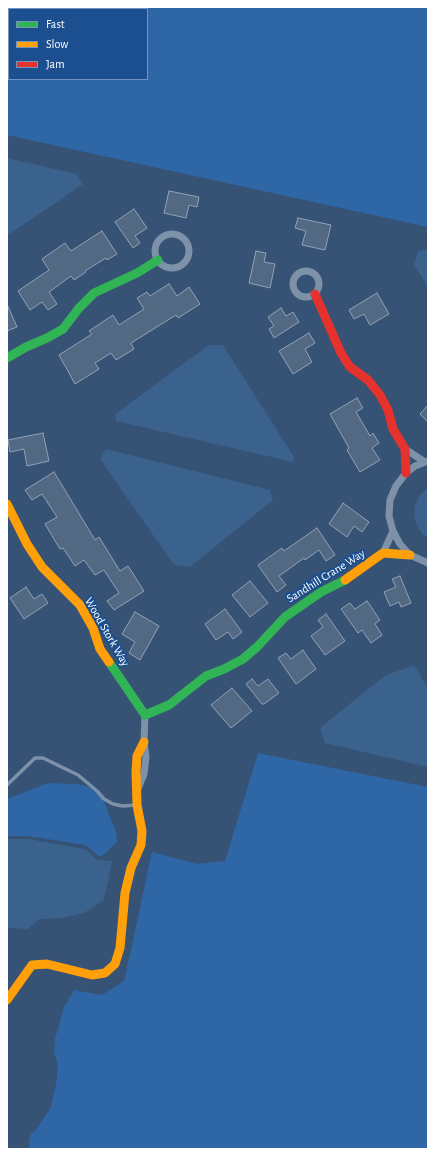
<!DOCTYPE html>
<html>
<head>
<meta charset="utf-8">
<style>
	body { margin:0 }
	#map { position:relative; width:435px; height:1156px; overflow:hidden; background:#365274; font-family:"Alegreya Sans",sans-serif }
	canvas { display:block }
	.frame { position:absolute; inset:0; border:8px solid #fff; pointer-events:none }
	.legend { position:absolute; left:8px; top:8px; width:140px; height:72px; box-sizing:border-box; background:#1b4f8f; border:1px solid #7695bc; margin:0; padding:5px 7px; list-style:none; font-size:12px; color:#fff }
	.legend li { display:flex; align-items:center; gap:8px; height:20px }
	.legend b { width:20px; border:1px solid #7695bc }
</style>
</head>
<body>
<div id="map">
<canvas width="435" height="1156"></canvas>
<div class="frame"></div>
<ul class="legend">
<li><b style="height:5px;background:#30b455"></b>Fast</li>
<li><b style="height:5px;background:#ff9f0a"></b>Slow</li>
<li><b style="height:5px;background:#e5322d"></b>Jam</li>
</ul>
</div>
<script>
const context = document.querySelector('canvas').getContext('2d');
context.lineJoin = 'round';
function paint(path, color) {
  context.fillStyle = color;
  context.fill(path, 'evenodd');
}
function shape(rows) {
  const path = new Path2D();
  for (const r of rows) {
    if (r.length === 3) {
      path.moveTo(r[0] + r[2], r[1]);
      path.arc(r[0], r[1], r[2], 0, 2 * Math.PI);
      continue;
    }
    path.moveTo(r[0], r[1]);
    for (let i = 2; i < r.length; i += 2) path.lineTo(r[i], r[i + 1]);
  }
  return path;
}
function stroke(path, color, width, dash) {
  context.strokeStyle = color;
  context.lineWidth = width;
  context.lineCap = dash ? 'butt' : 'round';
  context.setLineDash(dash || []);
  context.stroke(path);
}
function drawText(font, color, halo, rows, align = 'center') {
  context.font = font + ' "Alegreya Sans",sans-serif';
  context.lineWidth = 4;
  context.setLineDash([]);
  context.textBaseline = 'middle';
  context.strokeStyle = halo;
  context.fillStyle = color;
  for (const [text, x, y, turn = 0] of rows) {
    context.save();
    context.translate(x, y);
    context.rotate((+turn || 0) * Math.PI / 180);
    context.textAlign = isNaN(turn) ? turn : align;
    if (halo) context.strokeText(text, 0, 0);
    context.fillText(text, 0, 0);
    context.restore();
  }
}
const green = shape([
	[7,7,428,7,428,227,7,135],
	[9,9,147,9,147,79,9,79],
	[258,753,428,787,428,1149,28,1149,31,1133,35,1131,51,1107,56,1084,58,1065,54,1052,55,1039,64,1007,74,990,102,995,124,981,152,852,197,864,225,861],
	[48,783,78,784,99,790,116,832,117,842,102,856,99,856,85,845,28,836,7,836,7,799]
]);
const water = shape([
	[7,158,77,174,83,184,7,236],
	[427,249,428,249,428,287,414,265,418,251],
	[209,345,223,345,294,457,293,462,116,421,115,414],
	[106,449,270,490,273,500,190,567,174,565,100,459],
	[428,488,428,538,422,534,417,525,414,516,415,506,419,496],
	[414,665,428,688,428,767,325,743,320,728,384,676],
	[7,839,29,839,67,846,85,849,97,860,112,861,104,900,84,913,63,918,40,919,28,929,7,928]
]);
const building = shape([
	[169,191,199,197,197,207,189,205,186,218,164,213,169,191],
	[134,209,147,228,135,236,140,243,133,248,115,222,134,209],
	[298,218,331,225,325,250,302,245,306,231,295,228,298,218],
	[102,231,117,254,107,260,106,258,85,271,86,272,74,280,71,276,49,292,57,304,48,310,42,302,30,310,18,291,49,270,42,259,65,243,71,251,102,231],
	[256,251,266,253,264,262,275,264,270,288,249,283,256,251],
	[169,284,177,296,189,287,200,304,178,318,176,315,131,343,134,349,116,360,111,353,95,363,99,369,75,384,59,355,92,334,89,331,113,315,119,325,144,309,137,298,147,292,150,296,169,284],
	[377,293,389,314,370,325,364,314,354,319,349,310,377,293],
	[7,304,17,327,7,331,7,304],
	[281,308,286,316,293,312,299,322,274,338,269,329,274,326,268,317,281,308],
	[309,333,315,343,305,349,312,362,293,374,279,351,309,333],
	[357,398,363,408,356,412,370,436,373,433,379,443,372,448,380,460,360,472,347,450,349,448,330,414,357,398],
	[428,405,428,422,420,414,428,405],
	[43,433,49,461,27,466,24,449,10,452,8,440,43,433],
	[54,472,95,540,99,537,120,571,128,566,144,591,114,610,107,601,119,593,104,570,95,575,84,560,75,566,63,548,60,549,45,524,57,517,42,494,32,500,25,490,54,472],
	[343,503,369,522,362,532,354,526,347,537,329,524,343,503],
	[317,528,335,555,326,561,319,550,305,560,304,558,279,576,286,585,277,592,258,565,282,548,284,551,317,528],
	[400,576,411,603,401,607,399,602,390,606,384,592,396,587,392,579,400,576],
	[250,581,268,603,250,617,232,595,250,581],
	[26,587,34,599,42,594,48,603,24,619,10,598,26,587],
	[367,601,380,620,375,624,382,635,371,643,362,630,358,633,341,609,350,603,355,609,367,601],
	[225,609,242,632,233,639,228,632,216,640,205,624,225,609],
	[135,612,159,626,140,660,129,653,135,642,122,634,135,612],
	[326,614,345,641,325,655,311,636,323,627,318,620,326,614],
	[303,650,316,669,296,684,278,658,286,653,291,659,303,650],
	[252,679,258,686,268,679,279,693,264,704,262,704,246,684,252,679],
	[232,688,252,711,231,728,211,705,232,688]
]);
const lane = shape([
	[7,785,35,758,43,758,78,775,97,791,104,799,113,804,123,806,136,805]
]);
const street = shape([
	[172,251,17],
	[306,284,13],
	[405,449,425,462],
	[428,461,415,466,406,473,396,486,390,500,389,516,393,531,400,544,410,555,428,563],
	[383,553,393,531],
	[138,789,144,774,146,757,144,742,145,715]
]);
const fast = shape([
	[7,358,26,347,47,338,63,329,79,308,94,293,137,273,158,260],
	[109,662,145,715,169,705,206,676,224,669,243,659,257,647,285,617,321,592,345,580]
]);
const slow = shape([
	[7,504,27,544,42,567,80,605,93,628,100,649,109,662],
	[345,580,383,553,410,555],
	[7,1000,32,965,47,964,92,975,105,973,115,964,120,948,125,893,131,868,141,845,142,831,137,805,136,772,137,756,144,742]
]);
const jam = shape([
	[315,294,341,353,350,367,368,380,380,395,388,410,393,429,405,449,406,473]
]);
const streetNames = [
	["Sandhill Crane Way",326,576,-32],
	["Wood Stork Way",107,632,60]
];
paint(green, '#2f66a5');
paint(water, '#3b618d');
paint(building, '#526984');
stroke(building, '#92a2b6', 1);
stroke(lane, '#7d92a8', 3.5);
stroke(street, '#7d92a8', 7);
stroke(fast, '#30b455', 9);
stroke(slow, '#ff9f0a', 9);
stroke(jam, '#e5322d', 9);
drawText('12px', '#fff', '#1b4f8f', streetNames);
</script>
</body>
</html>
